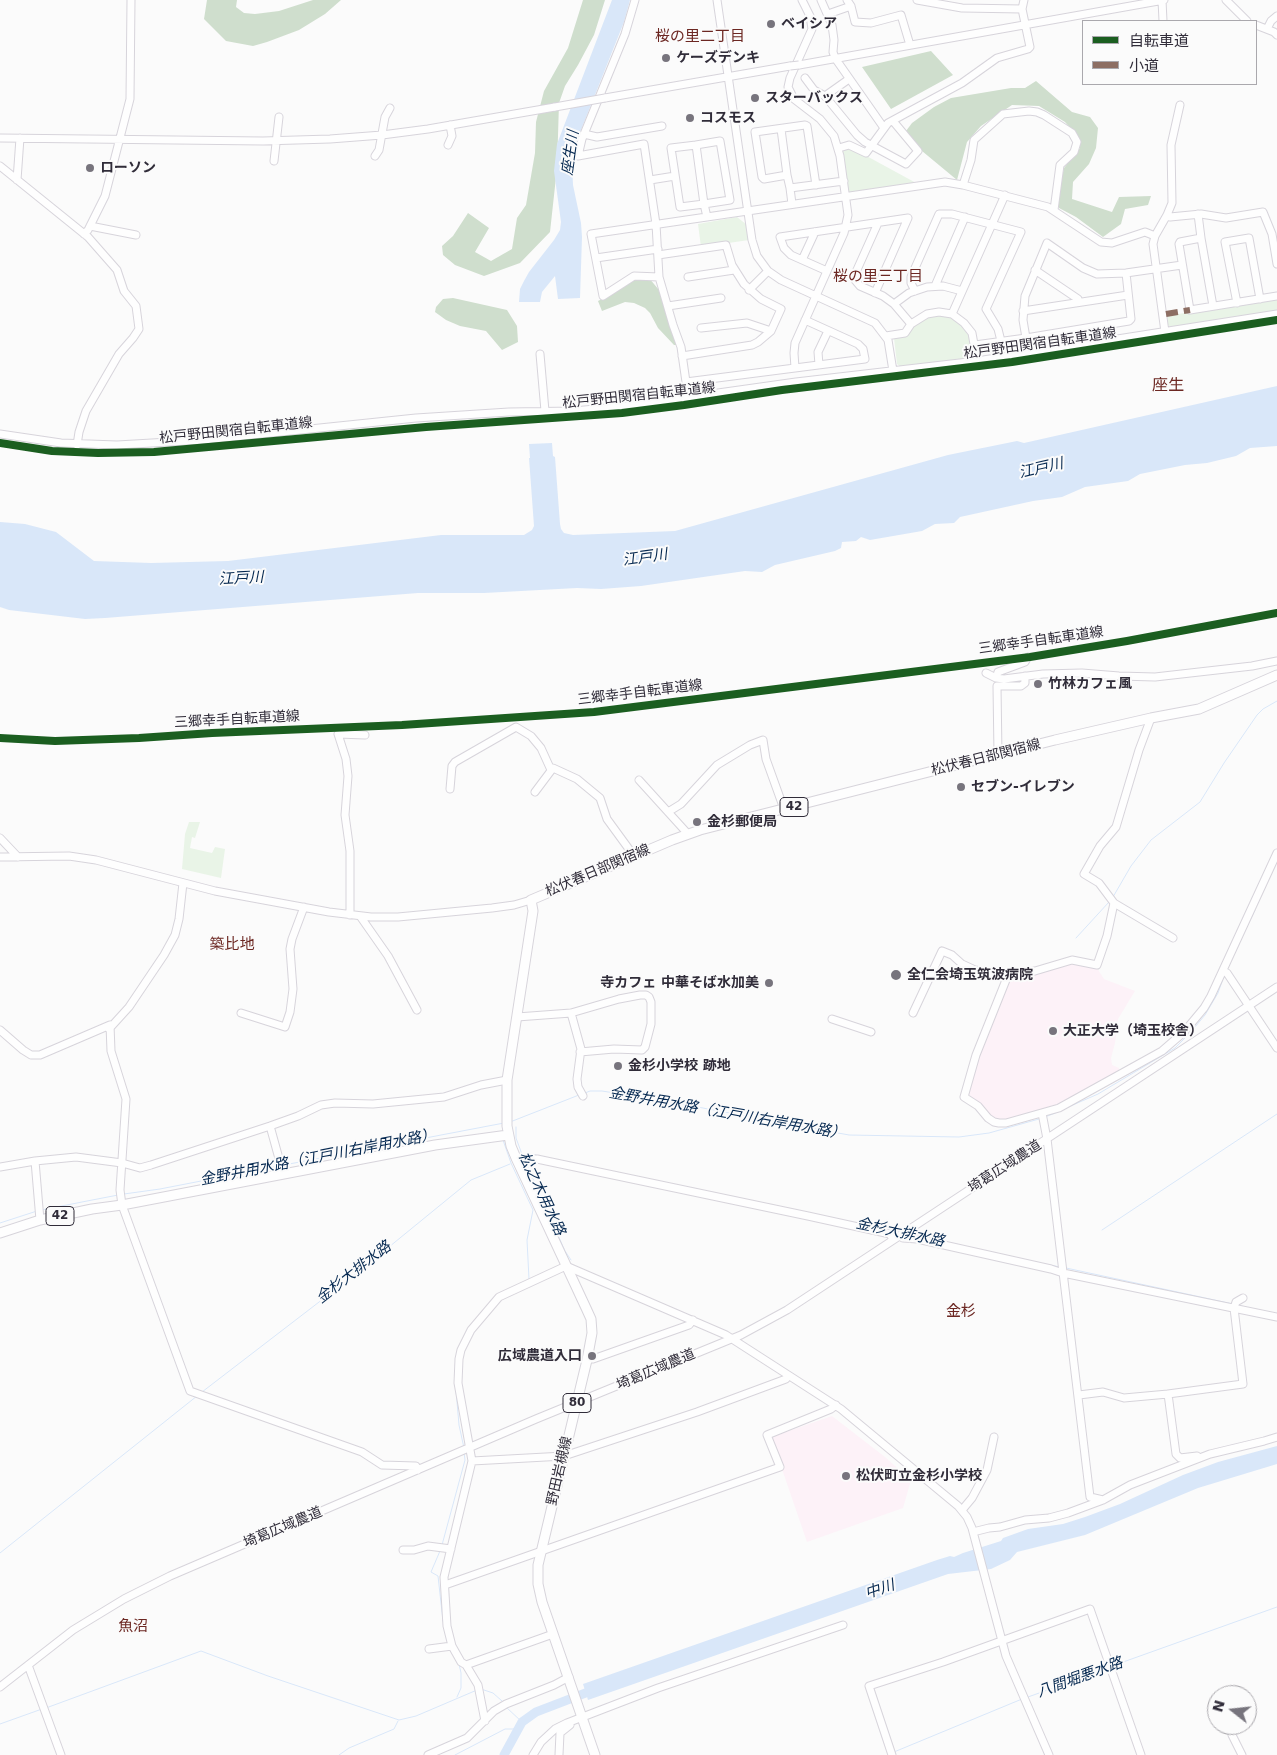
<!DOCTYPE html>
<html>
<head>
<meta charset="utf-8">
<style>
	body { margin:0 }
	#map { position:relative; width:1277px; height:1755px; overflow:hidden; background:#fbfbfb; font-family:"DejaVu Sans","Noto Sans JP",sans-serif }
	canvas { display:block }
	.legend { position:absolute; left:1082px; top:20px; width:175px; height:65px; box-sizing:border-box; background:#fbfbfb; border:1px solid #aaa8ad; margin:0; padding:6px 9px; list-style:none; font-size:15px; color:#302c39 }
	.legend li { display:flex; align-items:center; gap:10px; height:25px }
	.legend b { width:25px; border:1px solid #aaa8ad }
	.north { position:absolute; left:1207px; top:1685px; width:50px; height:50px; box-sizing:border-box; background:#fbfbfb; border:1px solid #aaa8ad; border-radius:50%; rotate:286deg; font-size:14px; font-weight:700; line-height:20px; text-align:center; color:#302c39 }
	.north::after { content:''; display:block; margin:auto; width:18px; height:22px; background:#77747d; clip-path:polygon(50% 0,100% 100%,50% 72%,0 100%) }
</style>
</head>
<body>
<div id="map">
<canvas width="1277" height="1755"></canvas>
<ul class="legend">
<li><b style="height:6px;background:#1b5e20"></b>自転車道</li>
<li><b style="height:6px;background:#8d6e63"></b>小道</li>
</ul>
<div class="north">N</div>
</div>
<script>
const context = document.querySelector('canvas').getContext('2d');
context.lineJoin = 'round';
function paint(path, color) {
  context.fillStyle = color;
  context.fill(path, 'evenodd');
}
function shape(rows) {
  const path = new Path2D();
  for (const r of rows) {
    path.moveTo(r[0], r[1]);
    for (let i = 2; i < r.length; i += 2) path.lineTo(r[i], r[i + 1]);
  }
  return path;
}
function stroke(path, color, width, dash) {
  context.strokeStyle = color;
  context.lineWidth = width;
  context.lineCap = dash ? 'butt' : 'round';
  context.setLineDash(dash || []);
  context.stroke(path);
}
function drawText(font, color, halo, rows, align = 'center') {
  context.font = font + ' "DejaVu Sans","Noto Sans JP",sans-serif';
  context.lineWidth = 4;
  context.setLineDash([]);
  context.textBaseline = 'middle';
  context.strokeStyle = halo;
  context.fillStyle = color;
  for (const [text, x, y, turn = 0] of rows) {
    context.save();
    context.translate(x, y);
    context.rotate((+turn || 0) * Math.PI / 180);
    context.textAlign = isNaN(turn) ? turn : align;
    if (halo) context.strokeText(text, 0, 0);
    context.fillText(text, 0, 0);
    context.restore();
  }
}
const education = shape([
	[1071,963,1097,968,1104,979,1135,991,1118,1019,1115,1043,1111,1058,1112,1065,1119,1068,1119,1071,1059,1104,1006,1119,1000,1120,992,1117,968,1094,979,1058,1009,979],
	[832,1416,885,1457,911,1480,903,1508,807,1542,771,1437]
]);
const green = shape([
	[850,147,918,184,849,193,841,150],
	[737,217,747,225,749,240,701,247,698,224],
	[1277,297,1277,310,1171,328,1168,325,1167,316],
	[941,314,959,320,969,333,974,358,901,367,897,364,894,338,925,318],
	[189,822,200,822,195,838,192,837,190,848,212,853,215,847,225,849,221,878,182,869,185,834]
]);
const forest = shape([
	[207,0,237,0,236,7,244,13,255,14,279,11,313,0,341,0,325,14,299,30,267,42,253,46,226,41,204,19],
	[583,0,605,0,594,35,578,65,565,86,559,103,557,168,550,232,520,263,484,276,455,265,443,255,442,246,453,236,468,213,489,228,475,252,491,261,512,249,517,218,526,205,535,153,536,122,544,91,568,48],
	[931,51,953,75,891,109,862,67],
	[1036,81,1072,112,1090,117,1098,128,1096,148,1089,164,1073,182,1072,199,1112,212,1119,197,1151,196,1148,205,1125,209,1121,224,1103,237,1076,217,1059,208,1059,189,1064,168,1080,148,1079,138,1065,122,1039,106,1012,105,981,126,967,142,957,180,922,151,906,131,912,123,934,107,951,98,1011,88,1025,88],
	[649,278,659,290,678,345,674,345,658,328,650,313,645,308,634,303,625,302,602,311,598,301,614,293,630,281],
	[453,298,507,310,517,326,518,342,502,350,486,331,460,326,446,320,435,312,436,307,443,299]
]);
const water = shape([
	[612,0,630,0,624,22,579,135,572,161,573,185,581,223,582,237,580,298,558,299,555,276,542,292,540,302,519,302,520,289,524,281,529,272,554,240,560,230,561,222,554,171,557,144],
	[1277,386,1277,446,1250,448,1236,456,1207,463,1185,465,1140,474,1128,481,1085,487,1062,497,1033,501,960,517,954,523,935,524,922,531,870,540,861,537,856,541,842,542,841,548,835,551,775,565,762,572,745,571,641,586,601,589,577,588,484,593,418,593,105,618,85,619,9,610,0,607,0,522,25,524,56,532,94,561,151,563,228,561,441,535,524,535,532,530,534,526,529,458,530,458,529,444,552,443,553,456,555,457,560,524,561,529,564,533,573,535,675,531,948,455,1017,441,1024,443],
	[1277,1446,1277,1464,1198,1488,1085,1535,1017,1552,1010,1560,991,1569,948,1574,588,1700,583,1684,937,1560,950,1556,954,1557,963,1553,1001,1541,1003,1538,1028,1529,1063,1524,1085,1517,1120,1504,1183,1475,1218,1462]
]);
const stream = shape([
	[1113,897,1131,866,1151,840,1200,802,1224,763,1257,715,1263,709,1277,701],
	[1076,938,1109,902],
	[1237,947,1255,910],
	[585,1093,590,1091,602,1091,665,1101,849,1135,959,1137,989,1133,1039,1119],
	[1066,1108,1098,1094,1175,1048,1190,1033,1205,1015,1218,993,1224,976],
	[1045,1117,1058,1112],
	[510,1122,579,1095],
	[516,1127,516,1138,523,1157],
	[503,1140,511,1163,533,1210,527,1240,529,1279,527,1280],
	[523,1157,529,1154,536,1155],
	[526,1163,565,1251,571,1260],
	[284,1165,504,1123],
	[124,1194,160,1189,278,1166],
	[41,1210,118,1195],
	[0,1223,37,1211],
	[1102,1230,1277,1114],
	[1034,1262,1060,1267],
	[1066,1268,1233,1304],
	[1237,1305,1267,1312],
	[456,1390,459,1425,464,1448],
	[202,1392,362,1269,471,1180,510,1164],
	[442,1545,465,1460,464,1452],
	[440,1551,431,1572,438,1576,443,1621],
	[0,1553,197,1396],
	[1112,1666,1277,1607],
	[481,1689,493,1693,502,1701],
	[457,1697,461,1688,461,1673,459,1664],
	[1028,1697,1109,1668],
	[506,1707,522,1722],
	[46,1708,201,1651,268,1676,399,1720,416,1716,477,1690],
	[0,1724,42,1709],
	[894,1752,1022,1699],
	[339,1755,349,1748,394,1729,398,1721],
	[455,1755,505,1729,516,1729]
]);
const river = shape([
	[504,1755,522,1722,536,1712,596,1689]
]);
const minor = shape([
	[635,0,625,34,582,139,578,156,644,144,656,224,659,277,673,325,681,347,686,382,865,359,863,349,858,344,805,320],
	[717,0,752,240,757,256,768,271,781,280,875,323,888,340,893,371],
	[821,0,832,25,834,40,833,52,835,58,884,128],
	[847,0,851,6,855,22,871,23,901,15,910,45],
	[917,0,962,8,1022,9],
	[1162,0,1163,21],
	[1226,0,1247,21],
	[828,14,851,6],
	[1256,25,1274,32,1277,35],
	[1267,29,1271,21,1277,16],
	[799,65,1164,0],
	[805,78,814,90,825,96],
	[849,79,825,96,857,135,865,142,906,164,918,151,893,121],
	[605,98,790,66],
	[781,129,787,175],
	[584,134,597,137,662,126],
	[0,138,263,141,330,139,382,135,428,129,555,107],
	[448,145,452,136,450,125],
	[696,145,671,148,680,207,704,204,730,200,720,141,696,145,704,204,707,217],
	[839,148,849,145,866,153,888,123,962,83,997,58,1028,49,1030,47,1022,9,1024,0],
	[375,156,379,150,385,117,390,108],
	[274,161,279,117],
	[0,166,88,237,117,270,124,291,136,306,139,329,133,338,119,354,86,411,79,432,77,445],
	[17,180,20,138],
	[650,180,675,176],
	[963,185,971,160,974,140,1003,114,1029,111,1037,112,1044,115,1072,133,1077,142,1074,152,1060,165,1054,210],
	[790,188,787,175,764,179,762,177,755,132,805,125,807,126,816,185],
	[792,204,790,188,844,181],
	[1198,214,1201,238,1180,242,1179,244,1190,310,1277,296],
	[1167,215,1170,217,1201,214,1226,218,1263,212,1272,234,1277,264],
	[878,223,856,272,855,280,860,286,883,296,894,304,911,324],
	[90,226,136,235],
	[84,234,88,230,105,196,130,99,131,0],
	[1201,238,1213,306],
	[658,255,726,245,732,265,744,284,761,299,781,309,771,331,758,342,752,345,682,356],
	[596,258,658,249],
	[802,260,815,232],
	[1035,270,1078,299,1078,302],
	[827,271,791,255,784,248,780,237,908,218,875,293],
	[659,277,634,276,603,296,591,234,945,182,963,185,1048,207,1101,242,1112,243,1145,232,1155,236],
	[688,277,734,270],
	[935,286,965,217],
	[749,290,768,271],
	[915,291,911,283,911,277,939,214,952,214,1021,232,986,309,998,329,1001,341],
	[1237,303,1225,242,1249,238,1260,299],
	[894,304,909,293,927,287,943,286,962,291],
	[668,306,721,298],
	[1023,311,1128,295],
	[952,314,1005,195],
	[701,328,747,323,771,331],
	[1165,332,1153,244,1155,236,1167,215,1172,203,1171,145,1180,105],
	[886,336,905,333,911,324,927,314,939,312,952,314,964,323,972,333,977,361],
	[1026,338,1023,320,1025,296,1047,243,1083,268,1097,274,1126,273,1182,265],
	[975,345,1026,338,1129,321,1131,319,1126,273],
	[540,354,545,411],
	[819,365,818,352,828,331],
	[795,368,794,353,795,343,844,233,848,215,840,156,834,136,820,119,794,99,788,87,790,78,812,29,810,16,802,0],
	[0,434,61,443,117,445,204,440,416,418,509,412,574,411,626,406,796,382,977,361,1277,314],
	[986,673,996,678,1004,679,1043,674,1082,673,1119,676,1155,677,1252,666,1277,661],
	[996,678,998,672,1025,662,1028,657],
	[1151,718,1139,750,1116,827,1100,846,1084,874,1099,883,1114,903,1173,938],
	[998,755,997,686,1021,686,1025,683,1025,676],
	[639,780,688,834],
	[450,789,452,766,455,762,516,727,531,736,541,748,551,770],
	[535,792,553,768,577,779,600,798,607,819,634,856],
	[668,812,681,804,717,765,750,745,763,740,766,759,784,809],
	[0,838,18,857],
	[0,857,69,856,96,860,215,891,329,912,371,917,398,917,492,908,514,905,531,900],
	[350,915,350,851,345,815,348,776,346,759,338,734,365,735],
	[360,916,388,956,417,1010],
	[1223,971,1227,973,1277,1048],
	[1008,975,976,1055,964,1097,978,1106,988,1118,994,1122,999,1123,1006,1123,1059,1108,1162,1051,1184,1032,1204,1008,1211,996,1277,853],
	[241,1013,285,1027,290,1012,293,989,290,949,292,939,304,907],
	[571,1013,581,1049,577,1079,578,1087,583,1096],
	[913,1013,942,951,952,955,962,964,975,970,1008,975,1035,971,1072,960,1097,965,1107,936,1114,903],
	[517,1017,571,1013,619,999,640,995,646,995,649,997,651,1002,651,1024,645,1047,642,1050,614,1049,580,1052],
	[832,1019,871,1032],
	[109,1029,129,1007,164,955,175,935,179,919,183,883],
	[0,1030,23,1050,31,1055,40,1055,110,1025,111,1051,126,1099,120,1190,122,1205,190,1391,362,1452,382,1465,416,1466,418,1470],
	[1042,1113,1047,1139,1090,1497,1103,1500],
	[270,1126,283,1173],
	[526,1159,537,1159,808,1216,890,1234,893,1240],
	[35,1161,40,1220],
	[0,1167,35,1161,76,1157,122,1163,140,1168,151,1165,270,1126,298,1116,321,1105,335,1103,373,1104,444,1097,481,1085,507,1080],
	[900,1236,903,1238,917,1239,1051,1269,1063,1273,1277,1317],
	[588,1359,593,1359,689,1325,693,1320],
	[1079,1395,1103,1392,1124,1398,1168,1394],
	[1197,1456,1180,1458,1176,1454,1168,1394,1243,1384,1234,1308,1236,1302,1243,1298],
	[472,1461,564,1456,697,1412,786,1379,788,1375],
	[962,1510,972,1498,987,1470,994,1437],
	[973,1532,989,1528,1000,1527,1025,1520,1049,1518,1068,1513,1103,1500,1130,1485,1210,1454,1264,1441,1277,1437],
	[403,1550,414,1550,428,1546,451,1549],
	[445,1585,780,1467,767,1435,831,1409,836,1405],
	[429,1649,452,1646],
	[28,1665,61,1755],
	[466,1665,553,1634],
	[0,1687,73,1630,124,1599,170,1576,536,1419,741,1335,787,1310,1277,987],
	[485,1721,478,1685,466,1665,461,1662,452,1646,447,1626,444,1577,472,1461,458,1383,459,1359,461,1350,471,1330,499,1297,566,1266,726,1335,841,1409,958,1506,967,1517,972,1528,1006,1656,1049,1755],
	[1232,1735,1242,1755],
	[428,1755,467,1738,494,1711,506,1704,554,1685,569,1677],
	[533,1755,541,1742,555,1729,567,1723,658,1688,843,1625],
	[559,1755,560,1733,570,1725],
	[892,1755,869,1686,943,1662,1090,1609,1141,1755]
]);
const major = shape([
	[0,1233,40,1220,92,1209,122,1205,435,1145,508,1135],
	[595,1755,542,1602,538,1584,538,1565,587,1360,592,1333,591,1319,586,1308,516,1158,511,1146,507,1126,507,1080,533,911,531,900,672,840,700,830,1055,740,1151,718,1199,709,1277,675]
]);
const minorBridge = shape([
	[790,66,799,65],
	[555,107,605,98]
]);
const quiet = shape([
	[1166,314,1190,310]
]);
const cycleway = shape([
	[0,443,52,451,98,453,154,452,426,427,622,413,684,405,782,390,1012,362,1277,320],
	[0,738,55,741,139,738,212,733,402,725,594,712,1030,657,1127,641,1277,613]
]);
const markers = [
	[771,24,5,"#77747d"],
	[666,58,5,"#77747d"],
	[755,98,5,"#77747d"],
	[690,118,5,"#77747d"],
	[90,168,5,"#77747d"],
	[1038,684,5,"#77747d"],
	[961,787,5,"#77747d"],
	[697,822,5,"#77747d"],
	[896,975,6,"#77747d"],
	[769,983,5,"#77747d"],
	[1053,1031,5,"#77747d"],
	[618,1066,5,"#77747d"],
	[592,1356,5,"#77747d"],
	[846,1476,5,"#77747d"]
];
const shields = [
	[794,807,28],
	[60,1216,28],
	[577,1403,28]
];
const shieldNames = [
	["42",794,807],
	["42",60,1216],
	["80",577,1403]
];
const poiNames = [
	["ベイシア",781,24],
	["ケーズデンキ",676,58],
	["スターバックス",765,98],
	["コスモス",700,118],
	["ローソン",100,168],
	["竹林カフェ風",1048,684],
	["セブン-イレブン",971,787],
	["金杉郵便局",707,822],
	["全仁会埼玉筑波病院",907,975],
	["寺カフェ 中華そば水加美",759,983,"right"],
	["大正大学（埼玉校舎）",1063,1031],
	["金杉小学校 跡地",628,1066],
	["広域農道入口",582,1356,"right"],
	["松伏町立金杉小学校",856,1476]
];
const streetNames = [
	["松戸野田関宿自転車道線",1040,344,-8],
	["松戸野田関宿自転車道線",639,396,-6],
	["松戸野田関宿自転車道線",236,431,-6],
	["三郷幸手自転車道線",1041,641,-8],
	["三郷幸手自転車道線",640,693,-7],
	["三郷幸手自転車道線",237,720,-3],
	["松伏春日部関宿線",986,758,-14],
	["松伏春日部関宿線",598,871,-23],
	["埼葛広域農道",1005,1167,-33],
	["埼葛広域農道",656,1370,-23],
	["野田岩槻線",560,1471,-77],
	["埼葛広域農道",283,1528,-23]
];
const neighbourhoodNames = [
	["桜の里二丁目",700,37],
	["桜の里三丁目",878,277],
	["築比地",232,945],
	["金杉",961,1312],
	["魚沼",133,1627]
];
const waterNames = [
	["座生川",571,153,-82],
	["江戸川",1041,469,-13],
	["江戸川",645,558,-8],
	["江戸川",241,579,-3],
	["金野井用水路（江戸川右岸用水路）",727,1114,10],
	["金野井用水路（江戸川右岸用水路）",318,1158,-11],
	["松之木用水路",541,1194,65],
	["金杉大排水路",900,1233,12],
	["金杉大排水路",354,1273,-38],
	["中川",880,1590,-19],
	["八間堀悪水路",1080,1678,-20]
];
const quarterNames = [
	["座生",1168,386]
];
paint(education, '#fdf2f8');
paint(green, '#e9f4e7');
paint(forest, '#cfdecd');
paint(water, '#d9e7f9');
stroke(stream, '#d9e7f9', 1);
stroke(river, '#d9e7f9', 9);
stroke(minor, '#d7d4db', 9);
stroke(major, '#d7d4db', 11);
stroke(minor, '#fefefe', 7);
stroke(major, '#fefefe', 9);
stroke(minorBridge, '#d7d4db', 9, []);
stroke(minorBridge, '#fefefe', 7);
stroke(quiet, '#8d6e63', 6, [12, 6]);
stroke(cycleway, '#1b5e20', 8);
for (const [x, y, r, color] of markers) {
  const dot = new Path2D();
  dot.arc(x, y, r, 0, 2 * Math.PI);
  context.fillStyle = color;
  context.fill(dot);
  stroke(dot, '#fbfbfb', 2);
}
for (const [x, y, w] of shields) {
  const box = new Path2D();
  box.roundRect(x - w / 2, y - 9.5, w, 19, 4);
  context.fillStyle = '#fbfbfb';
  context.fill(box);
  stroke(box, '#302c39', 1);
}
drawText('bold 12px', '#302c39', null, shieldNames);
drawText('bold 14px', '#302c39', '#fbfbfb', poiNames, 'left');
drawText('14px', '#302c39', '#fbfbfb', streetNames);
drawText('15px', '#6c2722', '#fbfbfb', neighbourhoodNames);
drawText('italic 15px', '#062951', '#fbfbfb', waterNames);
drawText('16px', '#6c2722', '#fbfbfb', quarterNames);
</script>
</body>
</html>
